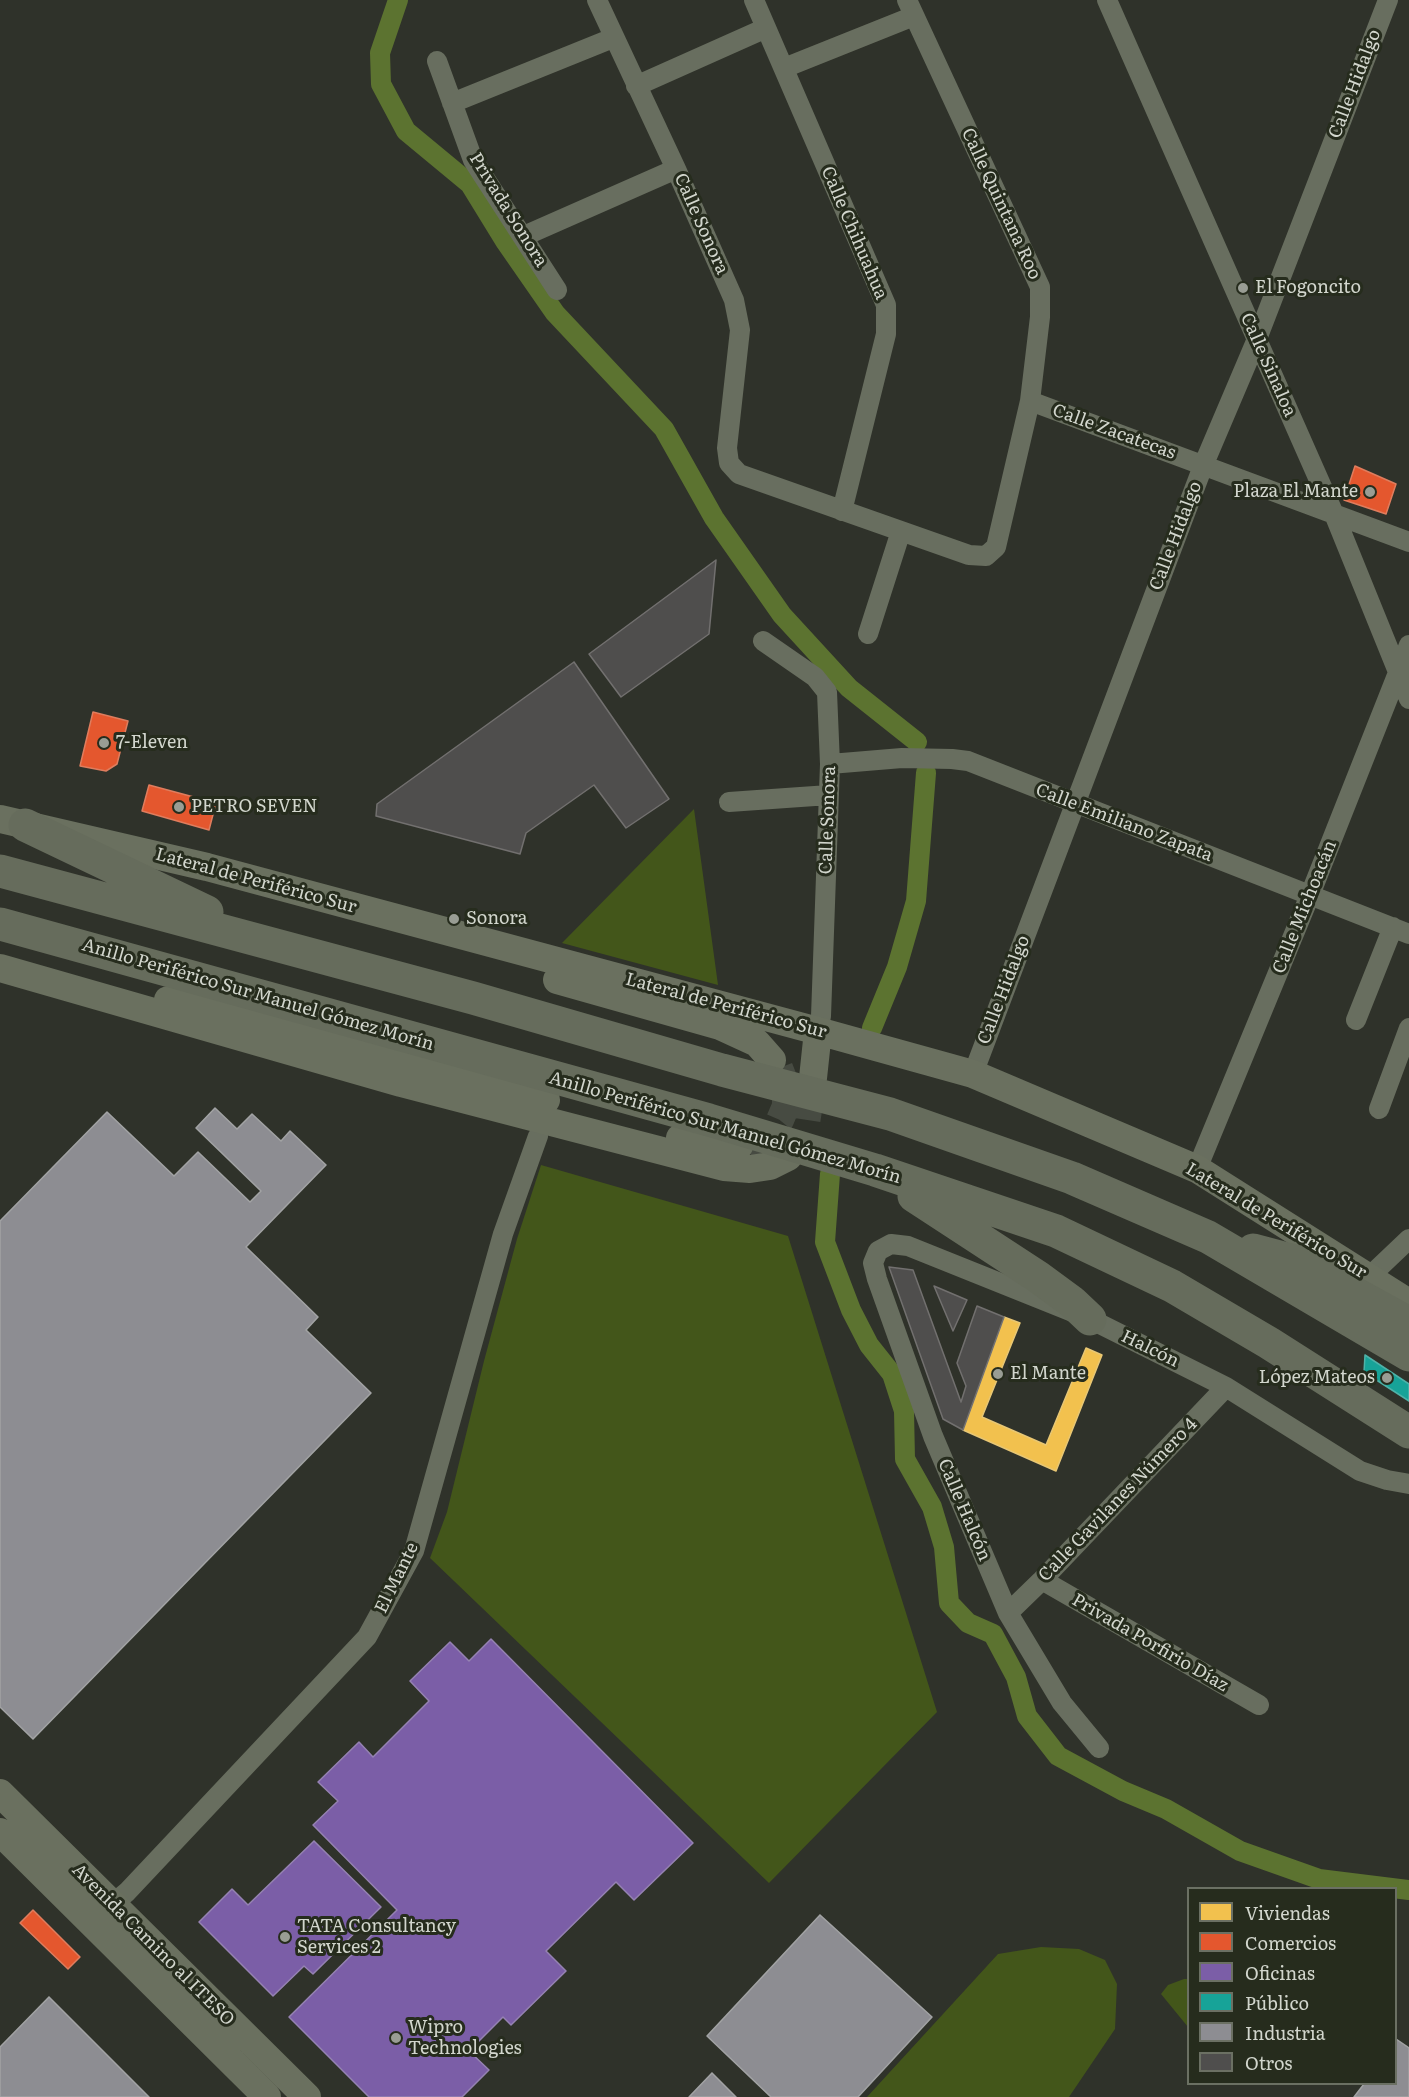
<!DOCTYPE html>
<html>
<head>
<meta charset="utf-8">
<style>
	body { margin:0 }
	#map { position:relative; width:1409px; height:2097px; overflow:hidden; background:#2f322a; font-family:Literata,serif }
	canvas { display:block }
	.legend { position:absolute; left:1187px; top:1887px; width:210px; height:198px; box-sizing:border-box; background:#262c1d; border:2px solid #6b7063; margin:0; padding:8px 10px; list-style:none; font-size:18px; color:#d2d6cd }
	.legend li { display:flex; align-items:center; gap:12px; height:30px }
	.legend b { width:30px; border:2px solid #6b7063 }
</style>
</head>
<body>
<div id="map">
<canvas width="1409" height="2097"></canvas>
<ul class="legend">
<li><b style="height:16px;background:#f2c14e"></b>Viviendas</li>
<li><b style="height:16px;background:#e4572e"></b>Comercios</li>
<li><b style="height:16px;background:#7b5ea7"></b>Oficinas</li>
<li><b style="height:16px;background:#17a398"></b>Público</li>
<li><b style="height:16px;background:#8d8d92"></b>Industria</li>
<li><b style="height:16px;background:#4f4e4d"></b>Otros</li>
</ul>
</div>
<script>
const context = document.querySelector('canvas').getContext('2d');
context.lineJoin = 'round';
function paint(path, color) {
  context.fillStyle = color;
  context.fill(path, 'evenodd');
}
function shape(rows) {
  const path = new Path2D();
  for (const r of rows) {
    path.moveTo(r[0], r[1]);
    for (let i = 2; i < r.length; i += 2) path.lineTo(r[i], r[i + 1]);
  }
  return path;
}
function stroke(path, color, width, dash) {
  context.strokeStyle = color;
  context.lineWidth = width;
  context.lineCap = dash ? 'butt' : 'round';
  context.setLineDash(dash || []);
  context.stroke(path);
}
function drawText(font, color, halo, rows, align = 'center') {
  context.font = font + ' Literata,serif';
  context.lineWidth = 6;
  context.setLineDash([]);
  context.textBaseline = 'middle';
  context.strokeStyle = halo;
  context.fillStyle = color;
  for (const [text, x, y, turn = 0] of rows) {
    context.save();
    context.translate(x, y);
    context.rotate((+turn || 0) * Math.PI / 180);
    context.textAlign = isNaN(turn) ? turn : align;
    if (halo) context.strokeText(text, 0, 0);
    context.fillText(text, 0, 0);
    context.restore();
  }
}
const green = shape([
	[694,809,718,985,562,943],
	[541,1165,788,1236,937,1712,769,1883,430,1558,447,1512,484,1361,517,1239],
	[1041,1947,1079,1949,1105,1960,1117,1984,1115,2029,1069,2097,867,2097,998,1954],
	[1184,1979,1188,1979,1188,2027,1161,1994,1168,1985]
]);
const homes = shape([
	[1004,1317,1020,1323,982,1417,1046,1445,1086,1348,1102,1355,1056,1471,963,1430,1004,1317]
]);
const shops = shape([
	[1355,466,1396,484,1386,514,1344,500,1355,466],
	[93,712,128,721,117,764,106,771,80,766,93,712],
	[149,785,216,803,209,830,142,811,149,785],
	[33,1910,80,1957,68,1969,20,1923,33,1910]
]);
const offices = shape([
	[491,1639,693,1843,634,1900,616,1882,546,1951,566,1971,511,2025,503,2017,469,2051,489,2070,462,2097,369,2097,289,2017,397,1910,313,1825,338,1801,318,1782,359,1742,373,1757,429,1701,410,1681,450,1642,469,1661,491,1639],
	[314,1841,381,1907,313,1974,304,1966,273,1996,199,1922,232,1889,248,1905,314,1841]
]);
const public = shape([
	[1365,1355,1409,1384,1409,1401,1364,1372,1365,1355]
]);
const industry = shape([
	[215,1108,237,1129,252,1114,281,1141,290,1131,326,1165,246,1247,318,1317,306,1330,371,1393,33,1739,0,1707,0,1221,107,1112,174,1176,198,1152,250,1202,261,1191,196,1128,215,1108],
	[820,1915,932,2017,858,2097,771,2097,707,2036,820,1915],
	[49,1997,149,2097,0,2097,0,2047,49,1997],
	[1396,2039,1409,2048,1409,2097,1354,2097,1364,2084,1396,2084,1396,2039],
	[712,2073,736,2097,689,2097,712,2073]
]);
const canal = shape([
	[398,0,380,53,381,84,406,131,470,184,505,241,555,313,664,429,714,518,782,615,849,688,917,742],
	[872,1028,897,967,916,901,926,773],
	[830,1174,825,1242,851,1310,869,1345,892,1374,904,1411,905,1459,932,1507,944,1547,949,1603,968,1623,993,1634,1016,1677,1027,1716,1058,1756,1123,1791,1166,1809,1240,1851,1319,1879,1409,1890]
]);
const building = shape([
	[716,560,709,634,621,697,589,654,716,560],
	[574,662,669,799,626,828,594,785,526,833,520,854,376,816,377,804,574,662],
	[889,1267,913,1270,961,1402,966,1386,957,1363,977,1306,1004,1317,963,1430,943,1419,889,1267],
	[934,1286,967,1300,953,1331,934,1286]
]);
const secondaryTunnel = shape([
	[747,1144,766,1137,780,1120,786,1106,786,1086,779,1068],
	[788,1157,799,1142,806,1123,813,1078]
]);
const street = shape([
	[597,0,676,169,734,300,740,330,727,448,729,463,739,474,969,555,986,556,996,547,1030,401,1040,317,1040,287,907,0],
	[754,0,886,305,886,334,842,511],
	[1107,0,1334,514,1409,699],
	[437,61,473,160,557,290],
	[784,68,914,16],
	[636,86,766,28],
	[452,103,613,38],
	[524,236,676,169],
	[1030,401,1409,542],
	[868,634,901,531],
	[763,641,815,677,827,692,830,764,821,1016,818,1031],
	[830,764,902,758,952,759,968,761,1409,934],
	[729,802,829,795],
	[1356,1020,1393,927],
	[973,1074,1203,466,1257,339,1388,0],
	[1379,1109,1409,1028],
	[1197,1169,1310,895,1409,645],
	[1369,1277,1409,1239],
	[1042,1580,1259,1705],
	[1008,1613,1042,1580,1226,1387],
	[1099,1748,1062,1703,1008,1613,933,1436,877,1279,873,1263,878,1251,891,1244,908,1246,1090,1319,1226,1387,1360,1471,1387,1480,1409,1484],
	[103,1912,127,1892,367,1637,414,1551,503,1234,538,1136]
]);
const secondary = shape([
	[0,819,207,867,818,1031,973,1074,1197,1169,1409,1303],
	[0,968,401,1083,724,1167,750,1169,770,1166,788,1157],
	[557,980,720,1026,757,1043,772,1060],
	[168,1000,210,1007,546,1100],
	[813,1078,818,1031],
	[680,1138,720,1145,739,1146],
	[0,1793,307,2097],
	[0,1832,267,2097]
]);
const highway = shape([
	[25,825,207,912],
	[0,871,473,998,722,1070,890,1114,1072,1178,1208,1237,1409,1355],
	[0,924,709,1120,875,1170,1056,1231,1172,1286,1269,1343,1409,1432],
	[914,1196,1038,1277,1072,1302,1090,1319],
	[1253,1250,1298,1262,1409,1323]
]);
const markers = [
	[1243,288,6,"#999d94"],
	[1370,492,6,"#999d94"],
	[104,743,6,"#999d94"],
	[179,807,6,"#999d94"],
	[454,919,6,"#999d94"],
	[998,1374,6,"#999d94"],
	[1387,1378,6,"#999d94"],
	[285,1937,6,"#999d94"],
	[396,2038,6,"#999d94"]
];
const streetNames = [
	["Calle Hidalgo",1355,84,-69],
	["Calle Quintana Roo",1001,204,65],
	["Privada Sonora",508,210,58],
	["Calle Sonora",701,224,66],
	["Calle Chihuahua",854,233,67],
	["Calle Sinaloa",1268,365,66],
	["Calle Zacatecas",1114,432,20],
	["Calle Hidalgo",1176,536,-69],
	["Calle Sonora",828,820,-88],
	["Calle Emiliano Zapata",1124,823,21],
	["Lateral de Periférico Sur",256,881,15],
	["Calle Michoacán",1305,907,-68],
	["Calle Hidalgo",1004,990,-69],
	["Anillo Periférico Sur Manuel Gómez Morín",258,995,16],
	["Lateral de Periférico Sur",726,1006,15],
	["Anillo Periférico Sur Manuel Gómez Morín",725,1128,16],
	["Lateral de Periférico Sur",1276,1221,31],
	["Halcón",1150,1349,26],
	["Calle Gavilanes Número 4",1118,1500,-46],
	["Calle Halcón",964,1510,67],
	["El Mante",397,1578,-64],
	["Privada Porfirio Díaz",1150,1643,30],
	["Avenida Camino al ITESO",153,1945,45]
];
const poiNames = [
	["El Fogoncito",1255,288],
	["Plaza El Mante",1358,492,"right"],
	["7-Eleven",116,743],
	["PETRO SEVEN",191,807],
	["Sonora",466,919],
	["El Mante",1010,1374],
	["López Mateos",1375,1378,"right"],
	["TATA Consultancy",297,1927],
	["Services 2",297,1948],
	["Wipro",408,2028],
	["Technologies",408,2049]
];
paint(green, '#43561a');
paint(homes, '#f2c14e');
stroke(homes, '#e8c774', 1.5);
paint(shops, '#e4572e');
stroke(shops, '#df7d5e', 1.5);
paint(offices, '#7b5ea7');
stroke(offices, '#9582b2', 1.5);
paint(public, '#17a398');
stroke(public, '#4fb2a8', 1.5);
paint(industry, '#8d8d92');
stroke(industry, '#a2a3a4', 1.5);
stroke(canal, '#5c7330', 20);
paint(building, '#4f4e4d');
stroke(building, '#72706f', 1.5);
stroke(secondaryTunnel, '#474b42', 28, [28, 14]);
stroke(street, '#686e5f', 20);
stroke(secondary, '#6a705f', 28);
stroke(highway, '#666c5c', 33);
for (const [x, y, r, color] of markers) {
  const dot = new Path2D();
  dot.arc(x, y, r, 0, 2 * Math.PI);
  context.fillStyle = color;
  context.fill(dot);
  stroke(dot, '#262c1d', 2);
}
drawText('18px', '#d2d6cd', '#262c1d', streetNames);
drawText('18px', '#d2d6cd', '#262c1d', poiNames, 'left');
</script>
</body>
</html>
